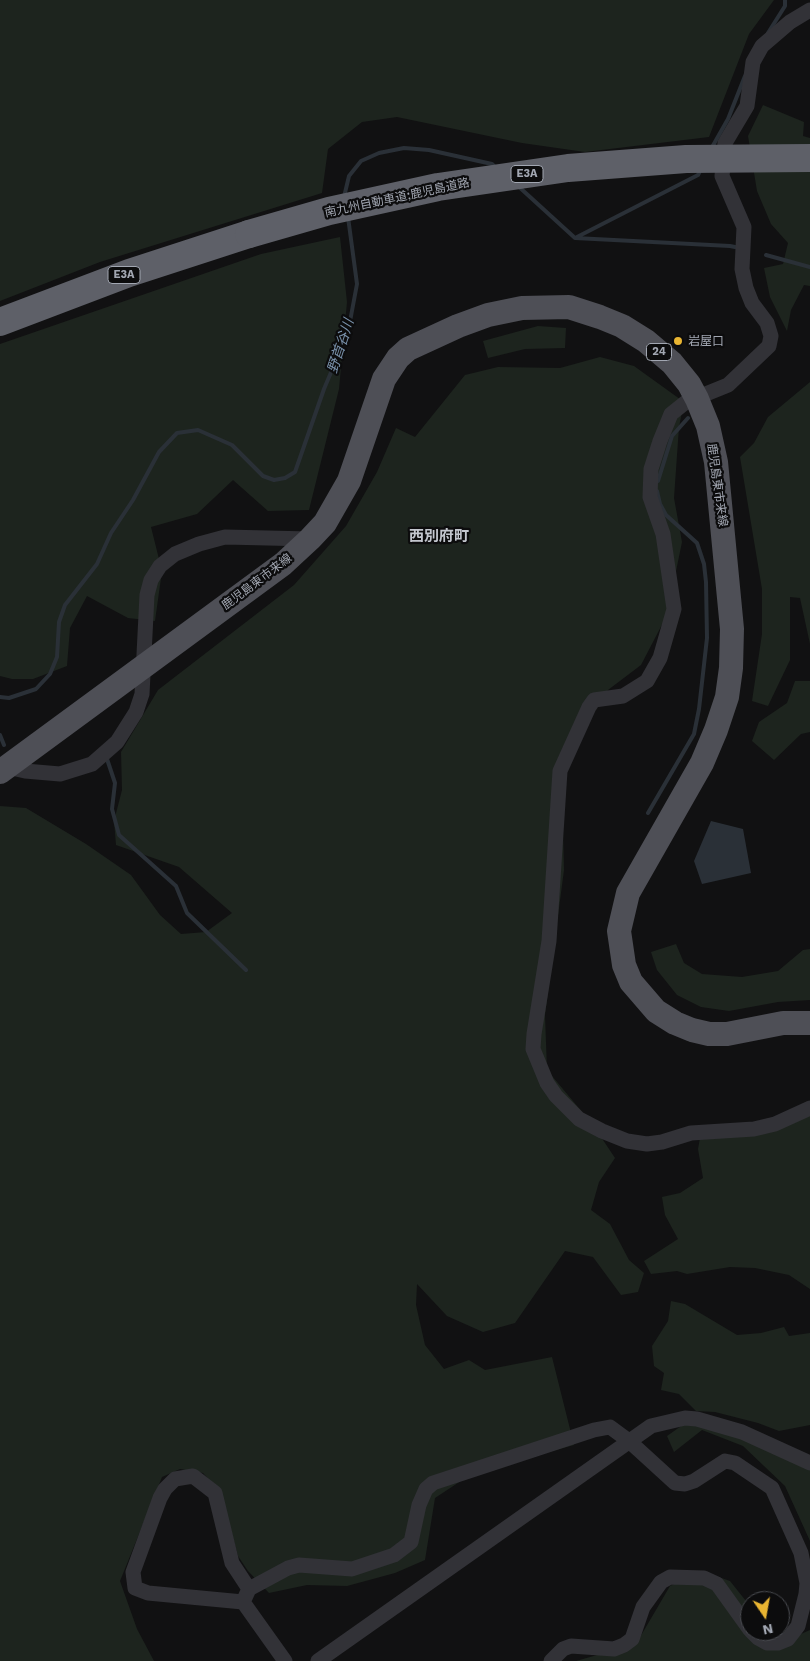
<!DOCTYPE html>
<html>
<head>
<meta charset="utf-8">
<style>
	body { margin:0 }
	#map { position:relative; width:810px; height:1661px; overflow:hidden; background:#111112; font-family:"Work Sans",sans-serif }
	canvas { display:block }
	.north { position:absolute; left:740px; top:1591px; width:50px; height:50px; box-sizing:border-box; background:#0c0c0d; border:1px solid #484a4f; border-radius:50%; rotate:168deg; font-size:14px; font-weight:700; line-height:20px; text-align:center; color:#a2a7b2 }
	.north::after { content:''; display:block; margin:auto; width:18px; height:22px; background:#e9b532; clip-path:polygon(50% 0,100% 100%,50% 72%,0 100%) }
</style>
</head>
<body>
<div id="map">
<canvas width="810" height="1661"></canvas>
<div class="north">N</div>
</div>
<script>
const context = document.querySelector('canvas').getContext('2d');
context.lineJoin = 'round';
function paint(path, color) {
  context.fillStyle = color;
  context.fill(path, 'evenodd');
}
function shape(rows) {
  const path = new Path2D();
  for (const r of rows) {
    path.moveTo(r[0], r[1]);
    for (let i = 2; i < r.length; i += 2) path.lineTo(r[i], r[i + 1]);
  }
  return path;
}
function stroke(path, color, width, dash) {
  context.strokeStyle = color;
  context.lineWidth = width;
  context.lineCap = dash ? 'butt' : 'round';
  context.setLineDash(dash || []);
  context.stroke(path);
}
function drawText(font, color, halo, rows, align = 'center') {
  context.font = font + ' "Work Sans","Noto Sans JP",sans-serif';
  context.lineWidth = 4.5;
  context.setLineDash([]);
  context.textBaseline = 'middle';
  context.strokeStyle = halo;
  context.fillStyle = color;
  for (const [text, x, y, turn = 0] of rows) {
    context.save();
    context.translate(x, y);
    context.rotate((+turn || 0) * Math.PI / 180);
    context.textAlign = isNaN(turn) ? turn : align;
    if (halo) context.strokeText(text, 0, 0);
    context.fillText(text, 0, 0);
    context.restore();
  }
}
const green = shape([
	[0,0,774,0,749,34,709,137,585,152,522,143,397,117,362,122,328,149,322,193,100,262,0,301],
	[763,105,804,122,803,136,810,138,810,286,804,285,791,310,787,331,770,297,764,268,783,264,788,243,771,224,757,191,748,136],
	[340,237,347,302,339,389,309,510,268,511,233,480,197,514,151,527,162,571,155,621,128,618,87,596,70,628,67,666,33,679,12,679,0,676,0,344,261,254],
	[538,326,566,328,565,348,525,349,488,358,483,341],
	[600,357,634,366,684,402,679,427,674,498,682,542,667,615,641,665,608,690,568,744,562,792,564,870,545,1015,547,1070,593,1125,615,1158,599,1182,591,1210,610,1224,629,1260,644,1273,638,1292,621,1295,593,1257,565,1251,515,1323,483,1332,447,1316,417,1284,416,1305,425,1345,444,1369,469,1360,485,1370,552,1357,574,1445,473,1473,435,1498,425,1560,395,1573,347,1586,307,1585,269,1593,248,1571,238,1556,221,1493,203,1473,180,1469,162,1477,120,1581,137,1629,154,1661,0,1661,0,806,26,808,86,844,131,875,160,915,181,934,206,932,232,913,179,867,116,845,114,821,122,790,121,752,158,690,294,585,346,526,377,472,396,428,415,437,465,375,498,367,560,368],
	[810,382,810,644,800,598,790,597,790,660,768,706,752,701,762,634,762,589,740,457,754,443,768,417],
	[795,681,810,681,810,732,801,734,774,760,752,741,759,722,787,703],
	[676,944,684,963,702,974,742,977,778,971,803,950,810,949,810,1000,778,1002,729,1011,701,1007,677,995,657,970,651,952],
	[810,1111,810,1289,789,1275,755,1268,730,1267,687,1274,677,1271,651,1274,644,1261,678,1239,665,1215,662,1197,680,1193,703,1178,698,1149,700,1138],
	[671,1301,685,1304,737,1335,761,1333,784,1327,789,1336,810,1333,810,1425,779,1431,758,1423,715,1412,696,1411,679,1394,661,1390,664,1373,654,1366,652,1346,668,1321],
	[691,1419,810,1460,810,1541,785,1486,743,1446,702,1430,674,1452,667,1436],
	[702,1571,730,1581,750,1606,750,1631,769,1631,771,1633,794,1637,810,1630,810,1661,576,1661,636,1644,670,1586]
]);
const water = shape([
	[711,821,743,829,751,873,702,884,694,861]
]);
const stream = shape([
	[768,33,785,6,785,0],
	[711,149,728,119,745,76],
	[518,186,575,238,730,246,740,248],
	[344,197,349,176,361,161,379,153,404,148,429,150,492,164,495,167],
	[577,237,698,175,701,169],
	[766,255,810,267],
	[658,481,672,436,688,418],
	[0,697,9,698,36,689,50,674,57,657,59,622,65,605,97,564,111,533,133,500,159,452,177,433,198,430,232,445,263,476,274,480,285,478,295,472,324,389,348,332,357,284,348,217],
	[0,735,4,745],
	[107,759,115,783,112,809,119,835,176,886,187,913,246,970],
	[648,813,694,734,699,709,707,638,706,582,704,564,697,543,666,515,660,504,657,491]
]);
const minor = shape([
	[810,10,790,22,762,46,753,62,747,106,725,143,722,176,744,227,742,269,746,288,752,303,767,323,771,336,769,346,728,385,686,402,671,414,660,441,651,469,650,497,663,534,674,609,660,658,647,681,623,696,594,700,589,707,560,771,549,941,534,1034,533,1049,547,1083,556,1096,579,1119,602,1131,627,1141,647,1144,662,1142,691,1133,754,1129,775,1124,810,1108],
	[3,766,25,771,60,774,92,764,117,742,136,712,142,694,147,595,151,580,160,566,175,554,199,544,225,537,310,539],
	[249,1589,288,1568,299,1565,352,1569,394,1555,411,1542,419,1505,426,1489,433,1483,594,1430,610,1427,629,1441,675,1483,685,1484,694,1481,725,1461,735,1463,772,1488,801,1553,807,1583,806,1594,798,1626,788,1639,778,1643,767,1643,758,1638,751,1631],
	[243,1602,249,1589,232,1563,215,1493,193,1476,175,1479,165,1489,160,1498,133,1572,135,1588,148,1593,243,1602,285,1661],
	[318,1661,651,1426,685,1418,697,1419,742,1432,810,1463],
	[551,1661,563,1649,571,1646,614,1649,624,1645,632,1639,643,1607,661,1582,670,1577,704,1578,717,1584,750,1630]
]);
const primary = shape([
	[0,772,283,564,310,539,325,523,349,481,384,379,398,358,408,349,458,326,488,315,522,308,569,307,600,317,622,326,646,341,672,363,689,384,697,399,708,426,716,462,732,629,731,668,727,697,716,730,702,763,628,893,619,931,624,965,631,982,656,1011,675,1023,692,1030,709,1034,727,1034,783,1023,810,1023]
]);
const motorway = shape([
	[0,322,129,273,249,234]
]);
const motorwayBridge = shape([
	[249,234,329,211,438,187,568,168,686,159,810,158]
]);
const markers = [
	[678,341,5,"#e9b532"]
];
const shields = [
	[527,174,32],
	[124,275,32],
	[659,352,25]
];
const shieldNames = [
	["E3A",527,174],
	["E3A",124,275],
	["24",659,352]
];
const streetNames = [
	["南九州自動車道;鹿児島道路",397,198,-12],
	["鹿児島東市来線",717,485,82],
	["鹿児島東市来線",257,582,-37]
];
const poiNames = [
	["岩屋口",688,341]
];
const waterNames = [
	["野首谷川",341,346,-72]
];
const quarterNames = [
	["西別府町",439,537]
];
paint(green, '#1d241e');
paint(water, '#2a3037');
stroke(stream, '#2a3037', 4);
stroke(minor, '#323237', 15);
stroke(primary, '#4e4f56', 24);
stroke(motorway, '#5e6068', 28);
stroke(motorwayBridge, '#5e6068', 28);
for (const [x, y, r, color] of markers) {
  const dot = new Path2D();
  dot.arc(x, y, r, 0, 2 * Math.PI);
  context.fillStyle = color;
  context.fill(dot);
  stroke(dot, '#0c0c0d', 2);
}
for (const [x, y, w] of shields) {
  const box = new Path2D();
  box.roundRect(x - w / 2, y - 8.5, w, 17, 4);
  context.fillStyle = '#0c0c0d';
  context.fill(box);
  stroke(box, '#a2a7b2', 1);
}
drawText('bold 11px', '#a2a7b2', null, shieldNames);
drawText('12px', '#a2a7b2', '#0c0c0d', streetNames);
drawText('12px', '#a2a7b2', '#0c0c0d', poiNames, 'left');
drawText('italic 14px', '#7a92ac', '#0c0c0d', waterNames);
drawText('bold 15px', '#c3c6ce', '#0c0c0d', quarterNames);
</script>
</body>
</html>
